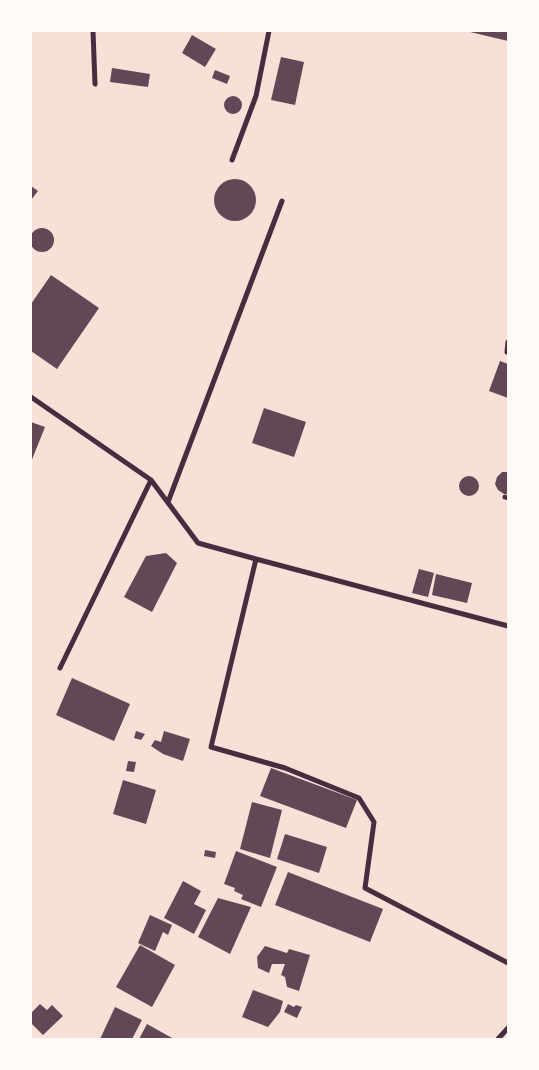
<!DOCTYPE html>
<html>
<head>
<meta charset="utf-8">
<style>
	body { margin:0 }
	#map { position:relative; width:539px; height:1070px; overflow:hidden; background:#f7e1d7; font-family:Ubuntu,sans-serif }
	canvas { display:block }
	.frame { position:absolute; inset:0; border:32px solid #fffaf5; pointer-events:none }
</style>
</head>
<body>
<div id="map">
<canvas width="539" height="1070"></canvas>
<div class="frame"></div>
</div>
<script>
const context = document.querySelector('canvas').getContext('2d');
context.lineJoin = 'round';
function paint(path, color) {
  context.fillStyle = color;
  context.fill(path, 'evenodd');
}
function shape(rows) {
  const path = new Path2D();
  for (const r of rows) {
    if (r.length === 3) {
      path.moveTo(r[0] + r[2], r[1]);
      path.arc(r[0], r[1], r[2], 0, 2 * Math.PI);
      continue;
    }
    path.moveTo(r[0], r[1]);
    for (let i = 2; i < r.length; i += 2) path.lineTo(r[i], r[i + 1]);
  }
  return path;
}
function stroke(path, color, width, dash) {
  context.strokeStyle = color;
  context.lineWidth = width;
  context.lineCap = dash ? 'butt' : 'round';
  context.setLineDash(dash || []);
  context.stroke(path);
}
const building = shape([
	[470,31,508,31,508,41,470,32],
	[192,35,216,49,205,67,182,53],
	[281,57,304,62,295,105,271,100],
	[112,68,150,74,148,87,110,82],
	[215,70,230,76,227,84,212,78],
	[233,105,9],
	[235,200,21],
	[31,186,38,191,31,200],
	[42,240,12],
	[51,275,99,308,57,369,31,351,31,304],
	[500,361,508,364,508,398,489,391],
	[264,408,306,422,294,457,252,443],
	[31,422,45,427,31,462],
	[502,472,508,472,508,494,504,494,498,490,495,484,497,477],
	[469,486,10],
	[166,553,177,563,152,612,124,597,146,556],
	[419,569,434,573,428,597,412,593],
	[436,574,472,583,467,603,432,595],
	[72,678,130,704,114,741,56,715],
	[136,731,145,734,141,740,134,738],
	[164,731,190,739,183,761,163,754,151,746,155,740,161,742],
	[128,761,136,762,134,772,126,771],
	[271,768,357,800,346,828,260,796],
	[123,780,156,790,146,824,113,814],
	[252,802,282,810,270,858,240,849],
	[285,834,327,847,319,873,277,859],
	[205,850,216,852,215,858,204,856],
	[236,851,277,867,261,907,241,899,243,895,234,891,235,888,224,884],
	[288,872,383,909,370,942,275,905],
	[183,881,201,891,194,904,206,910,194,934,164,918],
	[218,898,251,907,230,954,198,937],
	[150,915,172,925,168,935,163,932,155,951,138,943],
	[140,945,175,965,152,1007,116,987],
	[265,946,287,953,289,949,310,955,299,991,287,987,285,977,281,975,285,964,272,964,269,973,258,968,257,957],
	[253,990,283,1001,280,1012,268,1027,242,1017],
	[40,1004,47,1010,52,1005,63,1016,43,1035,31,1023,31,1013],
	[288,1004,294,1007,296,1005,302,1007,297,1018,284,1012],
	[115,1007,142,1020,132,1039,100,1039],
	[147,1024,174,1039,139,1039]
]);
const minor = shape([
	[93,31,95,84],
	[232,160,256,96,269,31],
	[507,352,508,342],
	[31,397,151,480,198,543,256,559,211,747,285,768,359,798,374,822,365,888,508,963],
	[505,497,508,498],
	[168,502,282,201],
	[256,559,508,626],
	[60,668,151,480],
	[498,1039,508,1028]
]);
paint(building, '#644757');
stroke(minor, '#4a2c40', 5);
</script>
</body>
</html>
